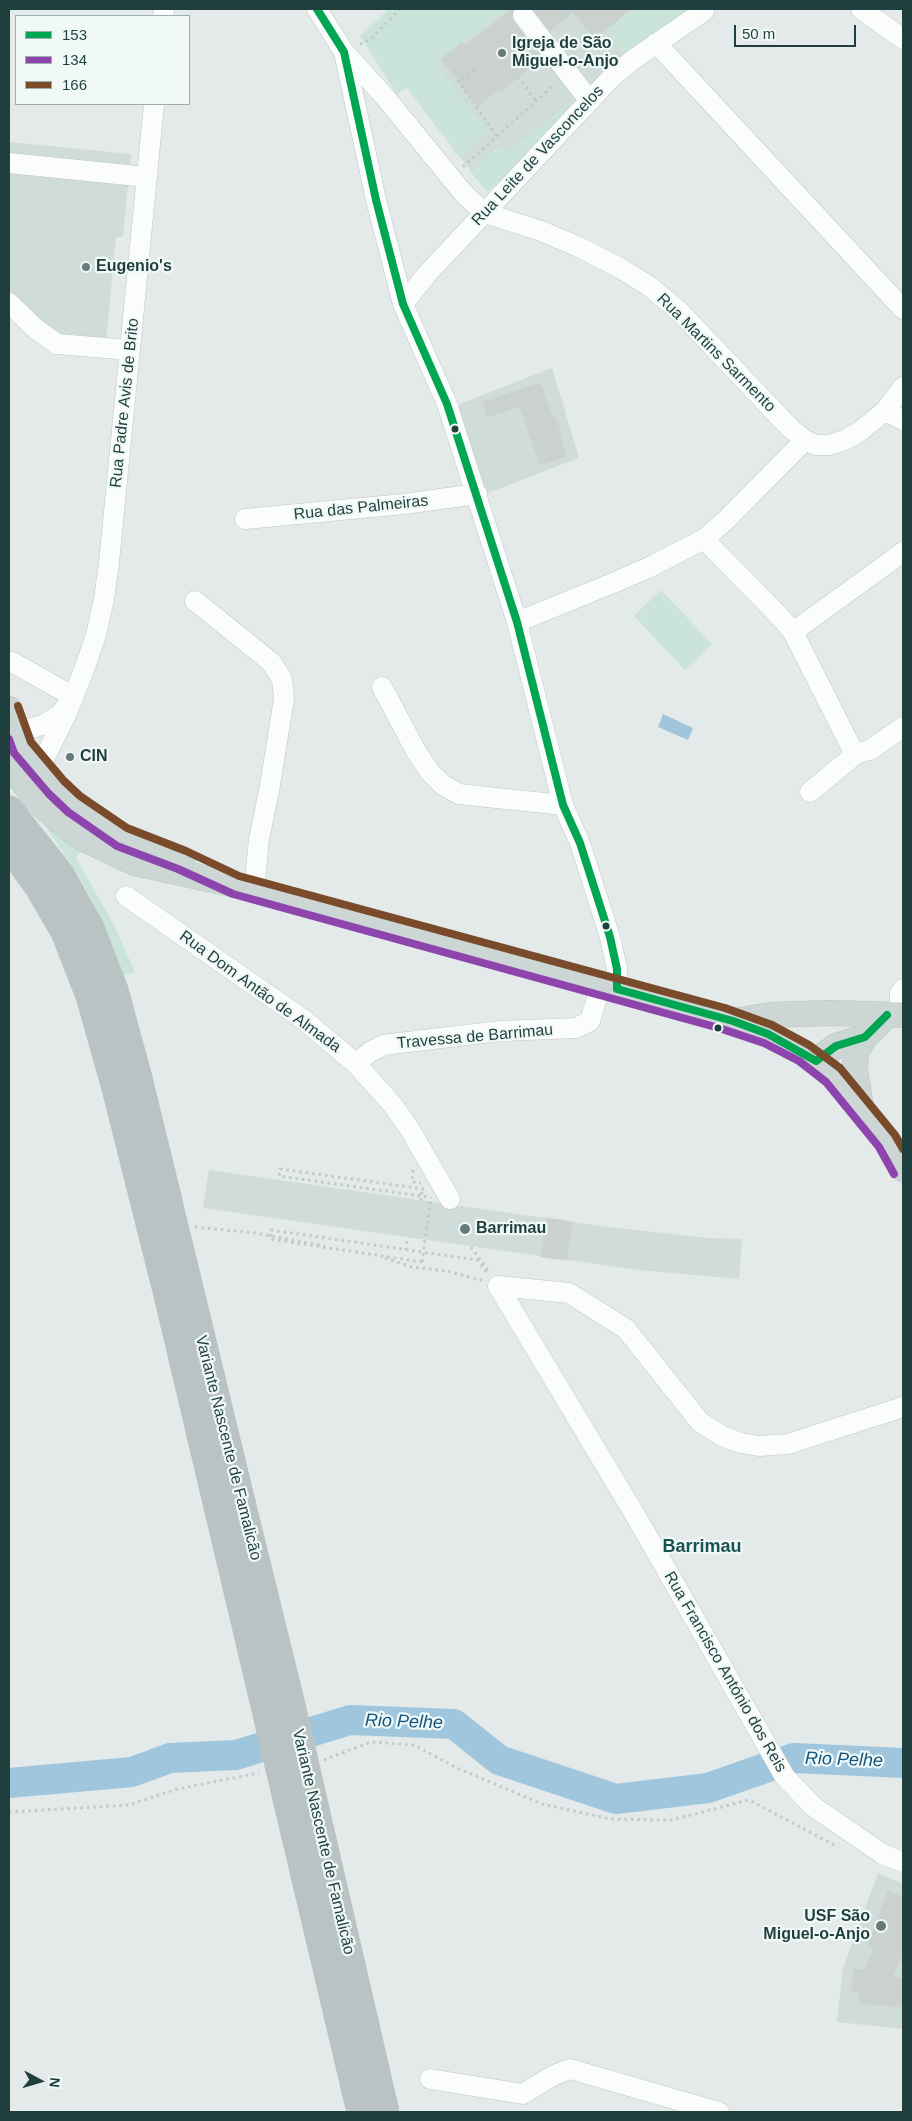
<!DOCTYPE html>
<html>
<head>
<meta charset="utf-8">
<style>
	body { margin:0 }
	#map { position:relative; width:912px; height:2121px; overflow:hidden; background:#e3eae9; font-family:Arial,sans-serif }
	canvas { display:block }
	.frame { position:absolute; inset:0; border:10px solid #1f3f3e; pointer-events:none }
	.legend { position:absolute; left:15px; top:15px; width:175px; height:90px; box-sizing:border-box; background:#f1f9f7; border:1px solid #9dafad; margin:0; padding:6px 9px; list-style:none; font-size:15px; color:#1f3f3e }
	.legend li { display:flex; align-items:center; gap:10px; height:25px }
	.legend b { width:25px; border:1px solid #9dafad }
	.north { position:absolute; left:15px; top:2056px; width:50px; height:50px; -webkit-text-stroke:4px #f1f9f7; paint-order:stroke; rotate:96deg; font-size:14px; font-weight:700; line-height:20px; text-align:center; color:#1f3f3e }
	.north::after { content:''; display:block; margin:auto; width:18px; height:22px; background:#1f3f3e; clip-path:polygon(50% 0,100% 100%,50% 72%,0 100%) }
	.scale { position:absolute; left:734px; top:25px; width:122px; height:22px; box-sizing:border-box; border:2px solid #1f3f3e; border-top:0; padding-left:6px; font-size:15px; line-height:18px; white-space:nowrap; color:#1f3f3e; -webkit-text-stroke:4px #f1f9f7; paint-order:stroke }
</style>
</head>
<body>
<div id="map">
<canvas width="912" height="2121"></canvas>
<div class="frame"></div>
<ul class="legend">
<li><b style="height:6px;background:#00a651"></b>153</li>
<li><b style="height:6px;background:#8e44ad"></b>134</li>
<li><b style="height:6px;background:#7a4b2a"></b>166</li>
</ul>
<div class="north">N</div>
<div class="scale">50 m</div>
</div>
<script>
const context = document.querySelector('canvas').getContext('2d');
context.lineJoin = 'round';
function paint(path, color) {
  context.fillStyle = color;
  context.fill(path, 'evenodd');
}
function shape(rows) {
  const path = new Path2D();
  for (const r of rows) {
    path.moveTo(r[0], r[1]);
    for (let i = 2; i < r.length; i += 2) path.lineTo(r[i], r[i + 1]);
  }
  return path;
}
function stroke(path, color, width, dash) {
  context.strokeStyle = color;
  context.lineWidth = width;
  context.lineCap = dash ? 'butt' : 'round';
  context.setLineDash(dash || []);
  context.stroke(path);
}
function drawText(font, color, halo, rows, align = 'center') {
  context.font = font + ' Arial,sans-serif';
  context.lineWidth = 4.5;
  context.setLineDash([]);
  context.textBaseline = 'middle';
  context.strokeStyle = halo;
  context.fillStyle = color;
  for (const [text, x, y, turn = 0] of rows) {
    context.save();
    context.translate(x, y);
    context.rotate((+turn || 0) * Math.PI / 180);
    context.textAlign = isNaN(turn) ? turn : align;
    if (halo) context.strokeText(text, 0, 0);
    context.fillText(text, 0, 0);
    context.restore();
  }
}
const built = shape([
	[506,9,624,9,649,39,505,180,503,178,487,192,406,87],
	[9,142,131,154,123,237,116,237,106,342,50,347,9,310],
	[552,368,579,458,485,494,458,408,462,403],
	[209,1170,608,1227,708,1238,742,1239,739,1279,638,1270,203,1208],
	[878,1873,903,1884,903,2029,837,2022,843,1968]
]);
const green = shape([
	[389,9,506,9,436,64,488,131,460,158,407,87,397,94,360,36],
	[617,9,695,9,624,55,611,36,624,26,622,24,609,35,605,30,623,16],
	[572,100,577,106,505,180,503,178,487,192,470,171,499,145,504,151,512,150],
	[661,590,712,644,685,670,634,616],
	[9,778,83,848,76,858,114,925,135,972,123,975,92,900,76,871,41,820,9,787]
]);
const water = shape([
	[663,714,693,728,688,740,658,727]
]);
const river = shape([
	[9,1783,132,1772,170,1758,236,1755,350,1720,454,1724,499,1760,616,1799,708,1788,794,1758,903,1763]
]);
const building = shape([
	[512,9,513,9,511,16,514,22,542,58,500,92,498,90,478,106,441,59,462,43,464,46,512,9],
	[533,9,631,9,595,39,573,12,550,31,533,9],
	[540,383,552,415,554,415,562,435,559,436,566,456,540,465,520,406,488,417,483,402,540,383],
	[547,1218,572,1222,567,1260,541,1257,547,1218],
	[888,1891,903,1897,903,1951,893,1977,903,1978,903,2007,859,2003,860,1992,852,1991,854,1969,865,1970,874,1947,868,1945,888,1891]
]);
const path = shape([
	[360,44,370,40,400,9],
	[475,70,458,81,497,136],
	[518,77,536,101],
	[463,167,555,84],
	[413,1170,412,1182,421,1183],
	[424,1189,280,1169,279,1176,428,1197],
	[421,1201,422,1189],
	[195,1227,256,1233,325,1246],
	[471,1247,490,1273],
	[406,1250,407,1237],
	[385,1258,412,1267,447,1271,484,1281],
	[422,1262,270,1239,271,1230,477,1260,488,1274],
	[324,1760,371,1742,414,1745,457,1768,542,1804,610,1819,671,1820,749,1800,838,1847],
	[9,1812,129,1805,177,1789,259,1773]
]);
const minor = shape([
	[317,9,344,52,376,200,403,304,447,404,517,622,563,805,580,843,610,937,617,969,617,989],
	[861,9,903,39],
	[523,15,590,101],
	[163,16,164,9],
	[656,43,903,309],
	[347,55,385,97,464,194,478,207,485,213,541,231,579,247,620,268,649,286,679,311,791,429,805,440,816,445,830,445,845,440,859,432,885,411,903,387],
	[9,163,147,177],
	[9,303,36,329,57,344,130,350],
	[403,304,427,274,612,77,634,59,704,11],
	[885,411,903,420],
	[245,519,404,504,477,494],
	[704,539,781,618,793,632,853,751,857,753,870,750,903,727],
	[195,601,271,662,282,679,284,699,269,791,259,839,254,890],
	[517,622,613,583,650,567,704,539,726,520,805,440],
	[793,632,903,552],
	[12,662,74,697],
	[382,687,417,753,430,772,443,785,459,794,563,805],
	[16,733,45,724,59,715,68,704],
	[40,767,66,715,85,667,96,635,104,599,109,563,154,104],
	[810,792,857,753],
	[126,896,304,1020,356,1064,392,1104,409,1128,450,1199],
	[899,1015,900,994,903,989],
	[356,1064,370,1052,384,1045,399,1043,500,1031,576,1028,590,1021,601,985],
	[498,1286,634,1513,785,1777,814,1807,884,1855,903,1862],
	[498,1286,569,1293,626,1329,700,1422,722,1436,741,1443,759,1446,788,1444,903,1407],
	[430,2079,523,2094,554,2075,570,2069,719,2112]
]);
const major = shape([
	[9,709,22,747,57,788,74,804,122,837,183,861],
	[9,761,36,800,58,820,82,838,135,863,236,885,722,1018,768,1034,804,1053,833,1075,887,1141,903,1169],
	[733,1021,771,1015,828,1013,903,1015],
	[816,1061,836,1046,865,1037],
	[861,1107,855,1070,856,1052,865,1037,887,1015]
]);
const highway = shape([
	[9,810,60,874,90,928,114,990,138,1078,241,1502],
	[9,846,39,887,65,932,90,996]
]);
const pathBridge = shape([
	[422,1262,431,1197]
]);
const highwayBridge = shape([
	[90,996,116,1088,168,1295,361,2112],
	[241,1502,290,1701,385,2112]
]);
const bus1 = shape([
	[317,9,344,52,376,200,403,304,447,404,517,622,563,805,580,843,610,937,617,969,617,989],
	[617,989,733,1021,768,1034,816,1061,836,1046,865,1037,887,1015]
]);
const bus2 = shape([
	[9,739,14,753,49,794,68,812,117,846,178,869,233,894,719,1028,764,1043,799,1061,826,1082,879,1147,894,1174]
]);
const bus3 = shape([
	[18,706,31,742,64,781,80,796,127,828,186,851,239,876,725,1008,772,1025,809,1045,840,1068,895,1135,903,1149]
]);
const markers = [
	[502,53,5,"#647b7a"],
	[86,267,5,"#647b7a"],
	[455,429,4.5,"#1f3f3e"],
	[70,757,5,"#647b7a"],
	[606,926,4.5,"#1f3f3e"],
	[718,1028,4.5,"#1f3f3e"],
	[465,1229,6,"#647b7a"],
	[881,1926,6,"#647b7a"]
];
const poiNames = [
	["Igreja de São",512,44],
	["Miguel-o-Anjo",512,62],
	["Eugenio's",96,267],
	["CIN",80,757],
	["Barrimau",476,1229],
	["USF São",870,1917,"right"],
	["Miguel-o-Anjo",870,1935,"right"]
];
const streetNames = [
	["Rua Leite de Vasconcelos",538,156,-47],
	["Rua Martins Sarmento",716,353,45],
	["Rua Padre Avis de Brito",125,403,-84],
	["Rua das Palmeiras",361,508,-6],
	["Rua Dom Antão de Almada",260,992,36],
	["Travessa de Barrimau",475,1037,-5],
	["Variante Nascente de Famalicão",228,1448,76],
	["Rua Francisco António dos Reis",725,1672,60],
	["Variante Nascente de Famalicão",323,1842,77]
];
const neighbourhoodNames = [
	["Barrimau",702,1547]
];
const waterNames = [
	["Rio Pelhe",404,1722,2],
	["Rio Pelhe",844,1760,2]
];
paint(built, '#d0dcda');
paint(green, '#cbe4d9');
paint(water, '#a0c6dd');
stroke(river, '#a0c6dd', 30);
paint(building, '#cad1cf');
stroke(building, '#ccd3d2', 1);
stroke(minor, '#c0c7c6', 21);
stroke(major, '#bbc6c5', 26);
stroke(highway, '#bbc6c5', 29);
stroke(path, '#c0cac9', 3, [2.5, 4]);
stroke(minor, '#fbfcfc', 20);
stroke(major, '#ccd6d5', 25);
stroke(highway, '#b9c3c3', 28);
stroke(highwayBridge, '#bbc6c5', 29, []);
stroke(pathBridge, '#c0cac9', 3, [2.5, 4]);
stroke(highwayBridge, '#b9c3c3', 28);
stroke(bus1, '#00a651', 8);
stroke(bus2, '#8e44ad', 8);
stroke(bus3, '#7a4b2a', 8);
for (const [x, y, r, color] of markers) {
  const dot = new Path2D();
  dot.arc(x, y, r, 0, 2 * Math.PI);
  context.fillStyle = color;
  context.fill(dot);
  stroke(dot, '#f1f9f7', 2);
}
drawText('bold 16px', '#1f3f3e', '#f1f9f7', poiNames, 'left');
drawText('16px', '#1f3f3e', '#f1f9f7', streetNames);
drawText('bold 18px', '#195352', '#f1f9f7', neighbourhoodNames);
drawText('italic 18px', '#135581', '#f1f9f7', waterNames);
</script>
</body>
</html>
